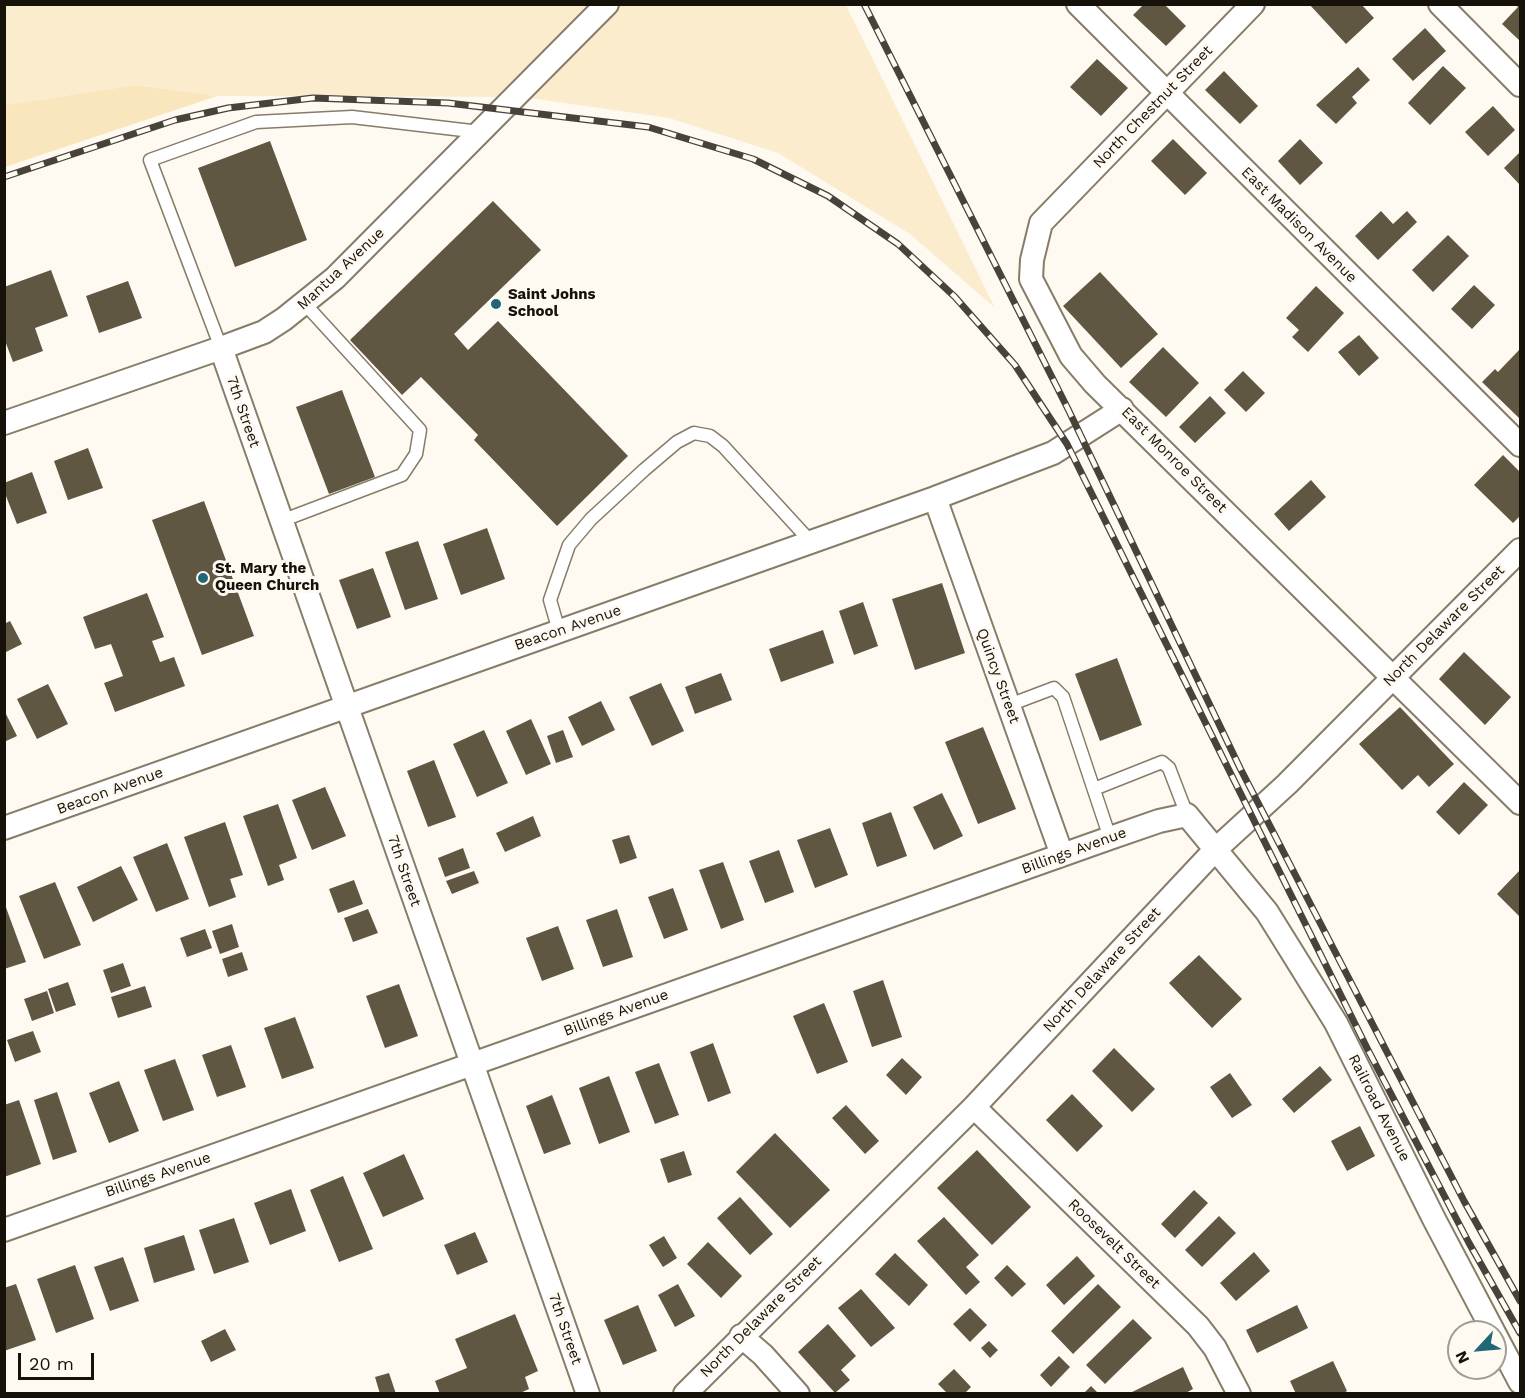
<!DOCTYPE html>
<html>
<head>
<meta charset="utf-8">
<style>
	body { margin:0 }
	#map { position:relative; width:1525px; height:1398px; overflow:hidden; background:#fefaf1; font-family:"Work Sans",sans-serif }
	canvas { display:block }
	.frame { position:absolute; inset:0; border:6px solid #16120a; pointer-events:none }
	.north { position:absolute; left:1447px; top:1320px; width:60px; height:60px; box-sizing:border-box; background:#fefaf1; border:2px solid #a19d95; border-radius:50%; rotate:244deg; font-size:16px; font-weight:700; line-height:24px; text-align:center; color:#16120a }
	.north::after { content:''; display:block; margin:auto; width:21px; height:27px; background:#216877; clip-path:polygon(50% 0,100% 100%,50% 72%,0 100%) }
	.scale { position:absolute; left:18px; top:1353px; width:76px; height:27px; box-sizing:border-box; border:3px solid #16120a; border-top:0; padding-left:8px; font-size:18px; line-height:21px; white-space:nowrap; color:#16120a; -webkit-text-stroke:4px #fefaf1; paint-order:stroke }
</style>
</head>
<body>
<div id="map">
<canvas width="1525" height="1398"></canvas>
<div class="frame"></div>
<div class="north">N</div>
<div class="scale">20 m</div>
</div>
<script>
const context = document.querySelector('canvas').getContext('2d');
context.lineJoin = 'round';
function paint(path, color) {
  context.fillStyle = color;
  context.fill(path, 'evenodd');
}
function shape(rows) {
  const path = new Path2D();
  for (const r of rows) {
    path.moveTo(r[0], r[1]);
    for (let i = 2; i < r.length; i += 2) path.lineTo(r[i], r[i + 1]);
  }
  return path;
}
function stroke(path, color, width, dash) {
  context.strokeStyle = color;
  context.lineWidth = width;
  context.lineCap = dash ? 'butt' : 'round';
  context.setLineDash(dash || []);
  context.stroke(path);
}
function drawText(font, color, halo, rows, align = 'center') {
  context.font = font + ' "Work Sans",sans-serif';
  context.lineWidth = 6;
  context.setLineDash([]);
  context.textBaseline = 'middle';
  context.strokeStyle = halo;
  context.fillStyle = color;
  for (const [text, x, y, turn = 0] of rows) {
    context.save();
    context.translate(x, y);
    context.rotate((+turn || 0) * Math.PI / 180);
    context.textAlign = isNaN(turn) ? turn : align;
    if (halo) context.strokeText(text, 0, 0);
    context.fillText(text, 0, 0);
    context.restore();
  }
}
const built = shape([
	[5,5,846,5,995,308,910,234,778,153,669,118,522,97,217,96,136,85,5,105]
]);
const green = shape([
	[136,85,217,96,5,167,5,105]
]);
const building = shape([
	[1144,4,1164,4,1186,26,1166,46,1133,15],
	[1309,4,1361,4,1374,18,1346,44],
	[1515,4,1520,4,1520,41,1502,24,1518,7],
	[1425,28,1446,51,1413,81,1392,59],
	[1097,59,1128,88,1101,116,1070,87],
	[1443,66,1466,88,1430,125,1408,103],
	[1358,67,1370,80,1352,97,1357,103,1336,124,1316,105],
	[1224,71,1258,106,1240,124,1205,90],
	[1493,106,1515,130,1488,156,1465,132],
	[1173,139,1207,173,1185,195,1151,161],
	[1300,139,1323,163,1300,185,1278,161],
	[270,141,307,240,235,267,198,168],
	[1520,152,1520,185,1504,168],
	[493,201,541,250,454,334,468,350,498,321,628,456,557,526,474,440,478,435,421,377,402,395,350,340],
	[1381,211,1393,224,1407,211,1417,222,1378,260,1355,236],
	[1448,235,1469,256,1433,292,1412,270],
	[51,270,68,316,35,328,43,351,13,362,4,338,4,287],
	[1100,272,1158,334,1121,368,1063,306],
	[128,281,142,318,99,333,86,296],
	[1474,285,1495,305,1472,329,1451,309],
	[1316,286,1344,313,1308,352,1292,337,1299,330,1286,318],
	[1359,335,1379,358,1359,376,1338,352],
	[1163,347,1199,383,1166,417,1129,382],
	[1520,349,1520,419,1482,382,1495,369,1498,372],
	[1243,371,1265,393,1246,412,1224,390],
	[342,390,375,477,329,494,296,407],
	[1210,396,1226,413,1195,443,1179,427],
	[88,448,103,488,68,500,54,461],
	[1503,455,1520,472,1520,516,1513,523,1474,485],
	[32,472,47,513,17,524,4,491,4,483],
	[1311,480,1326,497,1289,531,1274,514],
	[204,501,254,636,202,655,152,520],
	[487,528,505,579,461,595,443,544],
	[418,541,438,599,405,610,385,552],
	[373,568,391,617,357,629,339,580],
	[942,583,965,653,915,670,892,599],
	[147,593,164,637,152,641,160,662,174,657,185,686,115,712,104,683,123,676,111,644,95,649,83,617],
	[863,602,878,646,854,655,839,611],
	[10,621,22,644,4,653,4,624],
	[823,630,834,663,781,682,769,649],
	[1464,652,1511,697,1485,725,1439,679],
	[1117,658,1142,725,1100,741,1075,674],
	[721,673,732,700,695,714,685,687],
	[661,683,684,731,652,746,629,697],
	[48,684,68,724,37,739,17,699],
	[601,701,615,730,582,746,568,717],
	[1400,707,1454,764,1429,787,1418,775,1402,790,1359,744],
	[4,710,17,736,4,742],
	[531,719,551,764,526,775,506,731],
	[983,727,1016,809,978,824,945,742],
	[484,730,508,783,477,797,453,744],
	[563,730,573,757,556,763,547,736],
	[434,760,456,817,428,827,407,771],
	[1464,782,1488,805,1459,835,1436,812],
	[325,787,346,836,312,850,292,800],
	[942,793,963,836,934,850,913,807],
	[278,804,297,858,279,865,284,880,268,886,243,816],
	[891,812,907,856,877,867,862,823],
	[533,816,541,836,505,852,496,833],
	[225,822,243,875,230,879,236,897,209,907,184,837],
	[830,828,848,875,815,888,797,840],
	[629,835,637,858,620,864,612,840],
	[167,843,189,899,156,912,133,857],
	[463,848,470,868,445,877,438,858],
	[779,850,794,892,765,903,749,861],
	[723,862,744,920,721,929,699,870],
	[121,866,138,900,93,922,77,887],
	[1520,870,1520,917,1497,894],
	[474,871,479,883,452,894,446,881],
	[354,880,363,904,338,913,329,889],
	[55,882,81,945,44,959,19,896],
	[673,888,688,930,664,939,648,897],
	[4,902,26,962,4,969],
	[368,909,378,933,353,942,344,918],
	[617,909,633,957,603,967,586,920],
	[232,924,239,947,220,954,212,931],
	[558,926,574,969,542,981,526,938],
	[205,929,212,948,187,957,180,938],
	[242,952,248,970,228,977,222,959],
	[1199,955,1242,999,1212,1028,1169,983],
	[123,963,131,986,111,993,103,970],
	[883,980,902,1037,872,1047,853,991],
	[68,982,76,1005,56,1012,48,989],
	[399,984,418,1036,385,1048,366,996],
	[145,986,152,1007,118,1018,111,997],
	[47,991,54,1013,32,1021,24,999],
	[824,1003,848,1062,817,1074,793,1016],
	[295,1017,314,1068,282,1079,264,1028],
	[33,1031,41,1052,15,1062,7,1040],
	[713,1043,731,1093,708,1102,690,1052],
	[231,1045,246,1087,217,1097,202,1055],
	[1114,1048,1155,1089,1132,1112,1092,1071],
	[902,1058,922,1077,906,1095,886,1075],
	[175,1059,194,1110,163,1121,144,1070],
	[659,1063,679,1115,655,1124,635,1072],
	[1320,1066,1332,1080,1294,1113,1282,1099],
	[1230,1073,1252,1105,1232,1118,1210,1087],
	[609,1076,630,1132,599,1144,579,1088],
	[119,1081,139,1131,109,1143,89,1093],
	[57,1092,77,1152,53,1160,34,1100],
	[1072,1094,1103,1126,1077,1152,1046,1120],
	[552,1095,571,1144,544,1154,526,1106],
	[19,1100,41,1164,4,1177,4,1105],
	[846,1105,879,1141,865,1154,832,1118],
	[1360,1126,1375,1156,1347,1171,1331,1141],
	[775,1133,830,1190,790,1228,736,1172],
	[977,1150,1031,1207,992,1245,937,1188],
	[684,1151,692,1175,668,1183,660,1159],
	[404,1154,424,1199,383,1217,363,1173],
	[343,1176,373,1249,339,1262,310,1190],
	[291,1189,306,1231,270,1245,254,1203],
	[1194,1190,1208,1203,1175,1238,1161,1224],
	[740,1197,773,1234,750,1255,717,1218],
	[1219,1216,1236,1233,1202,1267,1185,1250],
	[944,1217,979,1255,966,1267,980,1282,966,1295,917,1241],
	[234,1218,249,1262,214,1274,199,1230],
	[475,1232,488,1262,457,1275,444,1245],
	[184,1235,195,1270,154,1283,144,1248],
	[664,1236,677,1258,663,1267,649,1245],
	[708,1242,742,1276,721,1298,687,1264],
	[1254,1252,1270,1271,1236,1301,1220,1283],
	[895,1253,928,1285,909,1306,875,1274],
	[1077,1256,1095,1276,1064,1305,1046,1285],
	[123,1257,139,1301,110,1311,94,1267],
	[75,1265,94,1319,56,1333,37,1279],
	[1007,1265,1026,1284,1012,1297,994,1278],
	[16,1284,36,1340,4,1351,4,1288],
	[678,1284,695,1316,675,1327,658,1295],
	[1098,1284,1121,1307,1073,1354,1051,1331],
	[861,1289,895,1328,871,1347,838,1308],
	[638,1305,657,1351,623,1365,604,1320],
	[1297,1305,1308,1328,1257,1353,1246,1330],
	[970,1308,987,1325,970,1342,953,1324],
	[515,1314,538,1371,525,1377,529,1389,518,1394,440,1394,435,1381,467,1368,455,1339],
	[1133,1319,1152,1338,1105,1384,1086,1365],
	[828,1324,856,1356,841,1370,850,1380,835,1393,798,1352],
	[225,1329,236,1350,211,1362,201,1341],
	[989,1341,998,1350,990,1358,981,1348],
	[1059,1356,1070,1367,1051,1387,1040,1375],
	[1333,1361,1347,1391,1342,1394,1296,1394,1290,1381],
	[1183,1367,1193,1389,1184,1394,1128,1394],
	[954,1369,971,1387,964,1394,948,1394,938,1384],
	[389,1373,396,1394,380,1394,375,1377],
	[1091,1386,1099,1394,1083,1394]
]);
const lane = shape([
	[221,348,150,160,256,122,352,117,480,132],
	[281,521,402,475,416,454,420,430,305,304],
	[559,631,550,600,569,545,591,519,644,470,677,442,694,433,710,436,723,446,811,542],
	[1009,705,1054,688,1063,697,1110,838],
	[1094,789,1162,762,1169,768,1187,815]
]);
const street = shape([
	[1078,4,1520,445],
	[1253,4,1041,223,1032,260,1031,279,1071,356,1095,384,1520,803],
	[1440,4,1520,85],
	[221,348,588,1394],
	[4,423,221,348,264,332,284,319,335,278,607,4],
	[935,498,1062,855],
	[4,828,935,498,1053,453,1122,409],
	[974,1107,1198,1326,1215,1348,1239,1394],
	[4,1230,1110,838,1159,821,1187,815,1267,912,1336,1023,1434,1219,1520,1382],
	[741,1336,763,1355,798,1394],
	[685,1394,974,1107,1215,850,1287,784,1520,550]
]);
const rail = shape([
	[864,4,1068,409,1240,768,1464,1201,1520,1301],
	[4,177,175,120,228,108,313,98,448,103,648,127,753,159,828,196,898,244,955,297,1015,365,1067,444,1368,1050,1469,1243,1520,1333]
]);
const markers = [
	[496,304,6,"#216877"],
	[203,578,6,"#216877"]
];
const streetNames = [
	["North Chestnut Street",1153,107,-46],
	["East Madison Avenue",1299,225,45],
	["Mantua Avenue",341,269,-43],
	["7th Street",243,412,71],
	["East Monroe Street",1174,460,45],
	["North Delaware Street",1444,626,-45],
	["Beacon Avenue",568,628,-19],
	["Quincy Street",998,676,70],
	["Beacon Avenue",110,791,-20],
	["Billings Avenue",1074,851,-20],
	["7th Street",404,871,71],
	["North Delaware Street",1102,970,-47],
	["Billings Avenue",616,1013,-20],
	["Railroad Avenue",1379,1108,63],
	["Billings Avenue",158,1175,-19],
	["Roosevelt Street",1114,1244,44],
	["North Delaware Street",761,1317,-45],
	["7th Street",565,1329,71]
];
const poiNames = [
	["Saint Johns",508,295],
	["School",508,312],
	["St. Mary the",215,569],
	["Queen Church",215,586]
];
paint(built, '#fbecce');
paint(green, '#fae6bc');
paint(building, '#605743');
stroke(lane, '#867c68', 15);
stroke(street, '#867c68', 26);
stroke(lane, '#fff', 12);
stroke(street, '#fff', 22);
stroke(rail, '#47433b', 7);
stroke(rail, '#fefaf1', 4.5, [14]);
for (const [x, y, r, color] of markers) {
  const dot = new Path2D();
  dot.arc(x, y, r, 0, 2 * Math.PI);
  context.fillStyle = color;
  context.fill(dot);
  stroke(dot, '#fefaf1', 2);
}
drawText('15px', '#16120a', '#fefaf1', streetNames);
drawText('bold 15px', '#16120a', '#fefaf1', poiNames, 'left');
</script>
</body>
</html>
